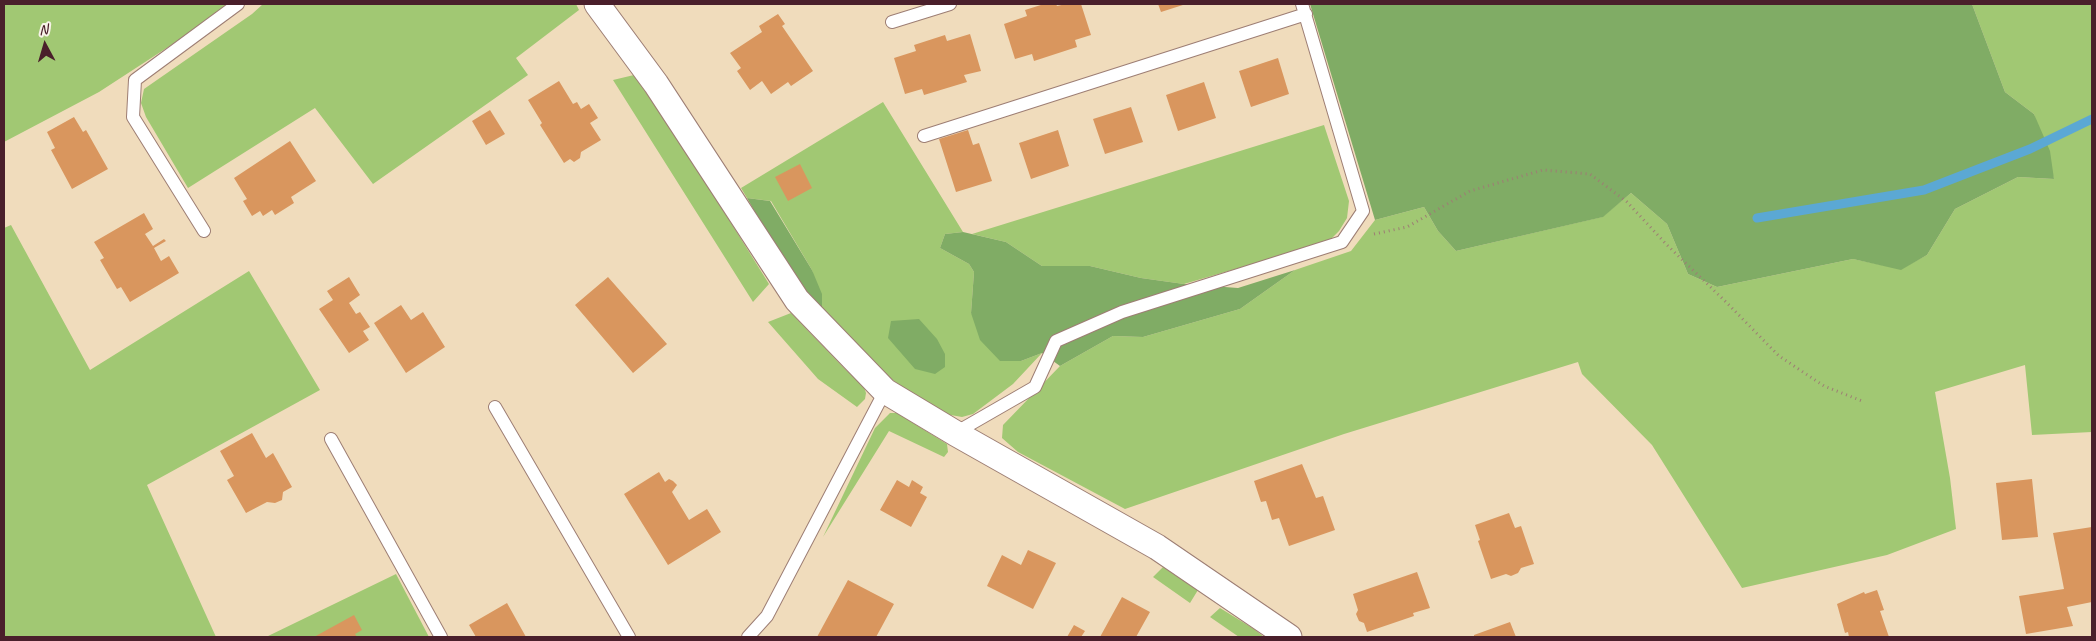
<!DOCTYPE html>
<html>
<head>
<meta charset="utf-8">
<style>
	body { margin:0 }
	#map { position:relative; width:2096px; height:641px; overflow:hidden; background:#f0dcbc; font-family:Caveat,sans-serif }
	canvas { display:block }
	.frame { position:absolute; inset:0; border:5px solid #4a1f2b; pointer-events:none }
	.north { position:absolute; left:20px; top:20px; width:50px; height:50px; -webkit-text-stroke:4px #f7f3e8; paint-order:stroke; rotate:354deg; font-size:14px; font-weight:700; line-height:20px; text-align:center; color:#4a1f2b }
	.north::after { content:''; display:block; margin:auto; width:18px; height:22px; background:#4a1f2b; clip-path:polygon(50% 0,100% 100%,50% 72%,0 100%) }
</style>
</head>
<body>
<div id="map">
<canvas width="2096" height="641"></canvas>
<div class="frame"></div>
<div class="north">N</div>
</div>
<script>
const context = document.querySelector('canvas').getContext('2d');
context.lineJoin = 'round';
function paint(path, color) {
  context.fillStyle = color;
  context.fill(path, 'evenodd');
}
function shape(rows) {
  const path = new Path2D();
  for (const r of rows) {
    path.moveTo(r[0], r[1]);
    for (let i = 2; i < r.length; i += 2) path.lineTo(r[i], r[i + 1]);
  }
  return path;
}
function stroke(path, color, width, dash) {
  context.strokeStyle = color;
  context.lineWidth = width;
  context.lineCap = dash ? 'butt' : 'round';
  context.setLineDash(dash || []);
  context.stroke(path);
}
const green = shape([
	[4,4,231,4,202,25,99,92,4,142],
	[263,4,576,4,579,10,516,58,528,75,373,184,315,108,188,188,146,117,141,103,144,89,252,14],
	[1972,4,2092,4,2092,432,2032,435,2025,365,1935,392,1950,478,1956,529,1887,555,1742,588,1652,445,1582,374,1578,362,1344,434,1125,509,1018,452,1002,438,1003,425,1060,366,1113,336,1143,337,1240,309,1295,270,1351,251,1375,220,1424,207,1438,231,1456,251,1602,217,1631,193,1667,224,1688,274,1717,287,1853,259,1901,269,1927,255,1955,209,2018,177,2054,179,2034,114,2005,92],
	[634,75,687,152,769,284,753,302,613,80],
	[883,102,963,232,945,234,940,248,969,264,974,272,971,313,1021,361,1042,353,1013,384,973,414,962,417,945,414,922,403,875,366,822,315,812,270,771,201,747,198,741,188],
	[1324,125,1349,201,1347,218,1339,231,1328,242,1184,284,1141,278,1090,266,1042,266,1006,242,972,234],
	[11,225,90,370,249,271,320,390,147,485,216,637,4,637,4,228],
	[791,313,846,370,863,384,866,393,865,399,857,407,818,379,768,322],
	[890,413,897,413,947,444,948,452,944,457,889,431,823,537,875,428],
	[1163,567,1198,590,1190,603,1153,577],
	[396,574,429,637,266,637],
	[1220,608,1254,629,1264,637,1239,637,1210,617]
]);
const forest = shape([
	[1310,4,1972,4,2005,92,2034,114,2050,151,2054,179,2018,177,1955,209,1927,255,1901,270,1853,259,1717,287,1688,274,1667,224,1631,193,1603,217,1456,251,1438,231,1424,207,1375,220],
	[747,198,770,201,812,270,822,294,822,315,793,279],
	[963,232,1006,242,1042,266,1090,266,1141,278,1184,284,1238,288,1295,270,1240,309,1143,337,1113,336,1060,366,1042,353,1021,361,1000,361,980,340,971,313,974,272,969,264,940,248,945,234],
	[919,319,937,339,945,354,945,367,935,374,915,369,888,338,891,321]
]);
const stream = shape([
	[1757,218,1924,190,2030,149,2092,119]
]);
const building = shape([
	[1044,4,1056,4,1057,6,1066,4,1081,4,1091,35,1075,40,1077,47,1034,61,1032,54,1015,59,1004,24,1027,16,1025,10],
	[1158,4,1186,4,1161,12],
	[778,14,785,24,782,26,813,71,791,86,788,82,771,94,762,81,750,90,737,71,741,68,730,53,762,32,759,26],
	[970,34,981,71,964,75,967,82,924,95,922,89,905,94,894,58,916,51,914,45,945,35,947,41],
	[1278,58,1289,94,1251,107,1239,71],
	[559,81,573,104,577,102,581,109,589,104,598,118,590,123,601,140,581,152,580,158,574,162,570,159,564,163,540,125,542,123,528,100],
	[1204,82,1216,118,1178,131,1166,95],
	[1131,107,1143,142,1105,154,1093,119],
	[490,110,505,134,486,145,472,121],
	[74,117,83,132,86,130,108,169,72,189,51,150,55,148,47,132],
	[968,130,973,145,979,143,992,181,956,192,939,139],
	[1058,130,1069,166,1031,179,1019,143],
	[290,141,316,181,291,197,294,203,275,215,272,210,263,216,260,211,252,216,243,201,247,199,234,178],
	[800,164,812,188,788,201,775,177],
	[144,213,153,229,145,234,153,246,164,239,166,241,154,248,161,261,169,256,179,273,130,302,121,287,117,289,100,260,104,258,94,242],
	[349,277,360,295,349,303,356,314,360,312,370,327,363,331,369,340,349,353,319,309,333,300,327,291],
	[608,277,667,344,633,373,575,305],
	[401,305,411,320,423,312,445,347,406,373,374,323],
	[252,433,266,458,273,453,292,487,283,492,282,500,275,503,267,502,246,513,227,480,234,476,220,451],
	[1302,464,1316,498,1323,496,1335,530,1289,546,1279,518,1272,520,1266,501,1261,502,1254,481],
	[659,472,665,482,669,479,673,481,677,485,672,492,689,520,707,509,721,532,668,565,624,494],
	[2032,479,2038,537,2002,540,1996,483],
	[897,480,909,487,912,480,923,487,920,493,927,497,911,527,880,510],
	[1509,513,1515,528,1521,526,1534,564,1521,568,1518,573,1511,576,1506,574,1491,579,1478,541,1480,540,1475,525],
	[2092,527,2092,602,2067,607,2073,626,2026,634,2019,596,2064,589,2053,533],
	[1028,550,1056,563,1033,609,987,586,1002,555,1021,565],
	[1417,572,1430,608,1413,613,1414,616,1367,632,1364,623,1359,621,1356,614,1358,610,1353,594],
	[848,580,894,604,881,628,876,637,817,637],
	[1877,590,1884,610,1880,611,1889,637,1849,637,1848,632,1845,633,1837,604,1864,592,1865,594],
	[1122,597,1150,612,1136,637,1100,637],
	[507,603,526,637,476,637,469,625],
	[354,615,362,630,355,634,357,637,314,637],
	[1510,622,1516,637,1474,637,1474,635],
	[1074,625,1085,631,1081,637,1067,637]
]);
const path = shape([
	[1374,234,1407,227,1470,191,1543,170,1590,174,1627,202,1667,245,1727,303,1779,356,1824,386,1862,401]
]);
const lane = shape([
	[892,22,950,4],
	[924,136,1306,14],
	[204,231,133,117,135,80,238,4],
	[495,407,629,637],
	[955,433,1035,387,1056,341,1122,312,1342,242,1363,211,1302,4],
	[331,439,441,637],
	[748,637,767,616,885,391]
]);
const street = shape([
	[597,4,656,84,797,300,885,391,955,433,1157,547,1289,637]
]);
paint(green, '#a1c873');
paint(forest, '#80ac65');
stroke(stream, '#5ba8d4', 9);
paint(building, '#d9965e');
stroke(lane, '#9d7e74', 14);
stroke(street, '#9d7e74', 27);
stroke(path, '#9d7e74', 3, [1, 4]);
stroke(lane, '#fff', 12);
stroke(street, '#fff', 25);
</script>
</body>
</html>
